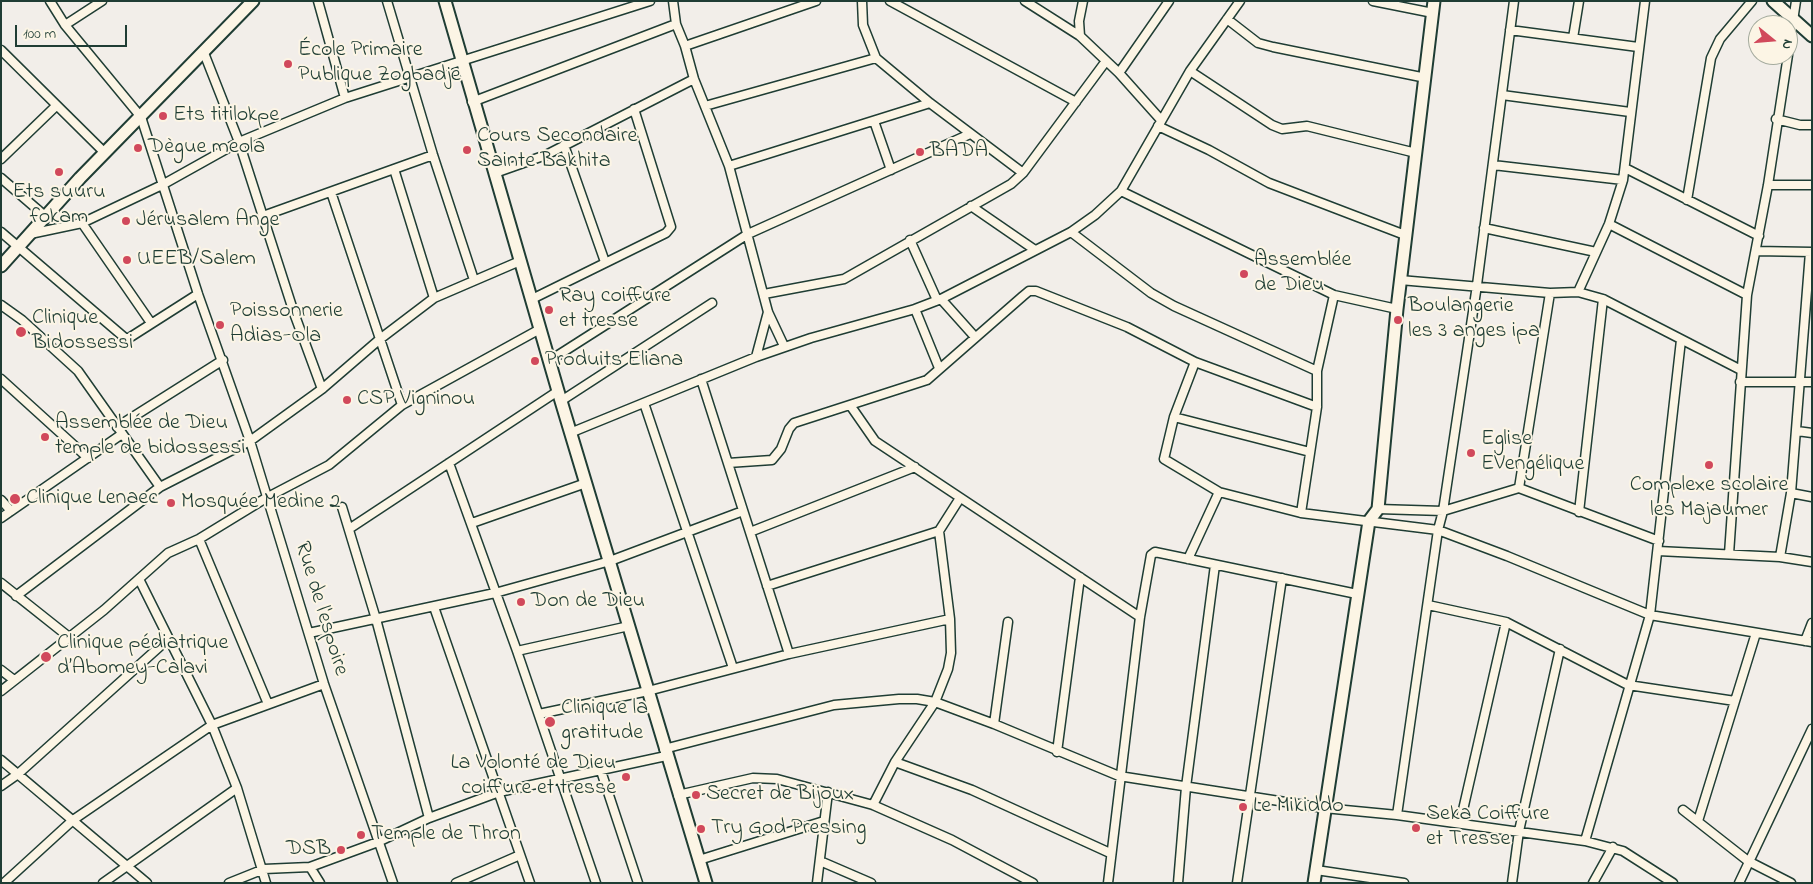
<!DOCTYPE html>
<html>
<head>
<meta charset="utf-8">
<style>
	body { margin:0 }
	#map { position:relative; width:1813px; height:884px; overflow:hidden; background:#f2eee9; font-family:"Indie Flower",sans-serif }
	canvas { display:block }
	.frame { position:absolute; inset:0; border:2px solid #1f3d34; pointer-events:none }
	.north { position:absolute; left:1748px; top:15px; width:50px; height:50px; box-sizing:border-box; background:#fcf5e5; border:1px solid #a4ab9e; border-radius:50%; rotate:107deg; font-size:14px; font-weight:700; line-height:20px; text-align:center; color:#1f3d34 }
	.north::after { content:''; display:block; margin:auto; width:18px; height:22px; background:#d1495b; clip-path:polygon(50% 0,100% 100%,50% 72%,0 100%) }
	.scale { position:absolute; left:15px; top:25px; width:112px; height:22px; box-sizing:border-box; border:2px solid #1f3d34; border-top:0; padding-left:6px; font-size:15px; line-height:18px; white-space:nowrap; color:#1f3d34; -webkit-text-stroke:4px #fcf5e5; paint-order:stroke }
</style>
</head>
<body>
<div id="map">
<canvas width="1813" height="884"></canvas>
<div class="frame"></div>
<div class="north">N</div>
<div class="scale">100 m</div>
</div>
<script>
const context = document.querySelector('canvas').getContext('2d');
context.lineJoin = 'round';
function shape(rows) {
  const path = new Path2D();
  for (const r of rows) {
    path.moveTo(r[0], r[1]);
    for (let i = 2; i < r.length; i += 2) path.lineTo(r[i], r[i + 1]);
  }
  return path;
}
function stroke(path, color, width, dash) {
  context.strokeStyle = color;
  context.lineWidth = width;
  context.lineCap = dash ? 'butt' : 'round';
  context.setLineDash(dash || []);
  context.stroke(path);
}
function drawText(font, color, halo, rows, align = 'center') {
  context.font = font + ' "Indie Flower",sans-serif';
  context.lineWidth = 4;
  context.setLineDash([]);
  context.textBaseline = 'middle';
  context.strokeStyle = halo;
  context.fillStyle = color;
  for (const [text, x, y, turn = 0] of rows) {
    context.save();
    context.translate(x, y);
    context.rotate((+turn || 0) * Math.PI / 180);
    context.textAlign = isNaN(turn) ? turn : align;
    if (halo) context.strokeText(text, 0, 0);
    context.fillText(text, 0, 0);
    context.restore();
  }
}
const street = shape([
	[50,1,65,25,141,117,198,294,250,441,324,684,393,883],
	[318,1,345,98],
	[387,1,433,155,474,280],
	[673,1,676,24,685,46,694,79,729,166,768,312,784,346],
	[862,1,863,25,876,58,930,103,1023,173],
	[890,1,1076,102],
	[1025,1,1080,36,1119,73,1161,120],
	[1373,1,1433,13],
	[1227,19,1258,43,1273,47,1426,78],
	[65,25,102,1],
	[1510,30,1638,47],
	[1080,36,1079,21,1083,1],
	[1573,38,1579,1],
	[685,46,816,1],
	[1,50,105,153],
	[204,53,239,142,294,313,322,389],
	[1788,54,1796,1],
	[1190,71,1272,125,1282,129,1307,126,1416,153],
	[1119,73,1169,1],
	[1502,95,1630,112],
	[472,102,676,24],
	[705,106,876,58],
	[1776,119,1800,125,1812,125],
	[874,121,891,170],
	[1158,126,1209,150,1269,183,1405,235],
	[564,145,605,262],
	[1,159,56,106],
	[1493,165,1623,180],
	[729,166,930,103],
	[1625,168,1759,236],
	[394,169,434,298],
	[495,173,546,155,694,79],
	[1,178,45,216],
	[1768,185,1812,185],
	[1121,191,1334,295,1397,309],
	[331,192,402,405],
	[1687,200,1711,58,1720,39,1752,1],
	[971,206,1035,250],
	[263,216,433,155],
	[82,223,151,323],
	[1609,224,1747,295],
	[1484,228,1596,252],
	[1,232,125,338,129,338,198,294],
	[1071,232,1151,293,1174,306,1317,371],
	[30,234,82,223,162,185,239,142,345,98,650,1],
	[910,240,937,300],
	[1756,251,1812,252],
	[1400,280,1550,293,1578,292,1603,299,1741,370],
	[1578,292,1609,224,1623,180,1645,1],
	[764,294,844,279,1011,184,1023,173,1106,61],
	[532,299,666,233,671,227,634,109],
	[941,299,975,337],
	[1,305,22,320,78,371,160,487],
	[915,309,939,368],
	[756,357,768,312],
	[549,361,748,234,970,134],
	[1195,362,1174,417,1164,459,1219,492,1301,513,1438,530,1507,556,1650,615,1812,642],
	[1,379,88,458],
	[701,379,789,654],
	[1740,382,1812,382],
	[561,401,712,303],
	[644,403,733,668],
	[850,405,875,441,1140,617],
	[1174,417,1310,452],
	[117,427,223,360],
	[1797,431,1812,433],
	[570,433,756,357,811,338,915,309,941,299,1071,232,1095,215,1121,191,1190,71,1240,1],
	[449,463,517,651,596,883],
	[728,463,772,460,781,449,789,429,794,423,927,380,1023,296,1029,291,1036,291,1127,327,1195,362,1317,407],
	[1519,488,1550,293],
	[1791,493,1812,497],
	[1,500,11,511],
	[342,507,376,619,429,818],
	[1378,509,1443,511,1519,488,1659,541],
	[1579,512,1603,299],
	[1301,513,1317,407,1317,371,1334,295],
	[1,518,122,434],
	[472,523,586,483],
	[349,529,558,391],
	[750,532,915,467],
	[199,539,268,704],
	[1658,551,1780,557,1812,562],
	[1729,554,1747,295,1768,185,1788,55],
	[1780,557,1791,493,1810,252],
	[1188,559,1219,492],
	[139,579,212,725,237,788,266,883],
	[1,583,69,637],
	[767,586,939,531,960,498],
	[16,596,160,487,250,441,322,389,380,339,434,298,520,261],
	[1428,605,1506,622,1628,685,1735,701],
	[434,607,530,883],
	[309,633,495,593,610,561,743,511],
	[1805,641,1812,623],
	[517,651,629,626],
	[1,670,14,680],
	[1,691,104,610,168,553,199,539,266,498,329,465,402,405,540,329],
	[539,714,648,691,789,654,950,619],
	[994,724,1008,622],
	[664,749,834,705,899,699,917,699,935,702,994,724,1119,776,1324,808,1397,815,1585,841,1623,851,1673,883],
	[1057,752,1080,577],
	[1,760,147,883],
	[895,762,972,790,1110,853],
	[601,771,638,883],
	[1,786,18,774,167,640],
	[678,795,753,778,777,779,873,805,952,840,1033,883],
	[873,805,895,762,935,702,948,669,951,653,950,619,939,531],
	[1683,810,1748,861,1791,883],
	[1397,815,1438,530,1443,511,1477,285,1514,1],
	[1698,821,1756,633],
	[1460,823,1506,622],
	[1585,841,1650,615,1681,340],
	[699,860,824,821],
	[820,861,871,883],
	[310,867,320,883],
	[1316,870,1404,883],
	[4,883,73,820,212,725,324,684],
	[103,883,237,788],
	[229,883,264,869,310,867,378,842,429,818,499,792,666,756],
	[456,883,520,855],
	[817,883,828,792],
	[1108,883,1140,617,1151,555,1155,552,1357,594],
	[1178,883,1186,787,1215,565],
	[1237,883,1282,578],
	[1512,883,1519,831,1560,649],
	[1593,883,1613,847],
	[1739,883,1812,729]
]);
const secondary = shape([
	[445,1,558,391,706,883],
	[1773,1,1812,36],
	[1,266,80,178,253,1],
	[1314,883,1369,521,1378,509,1397,309,1434,1]
]);
const markers = [
	[288,64,5,"#d1495b"],
	[163,116,5,"#d1495b"],
	[138,148,5,"#d1495b"],
	[467,150,5,"#d1495b"],
	[920,152,5,"#d1495b"],
	[59,172,5,"#d1495b"],
	[126,221,5,"#d1495b"],
	[127,260,5,"#d1495b"],
	[1244,274,5,"#d1495b"],
	[549,310,5,"#d1495b"],
	[1398,320,5,"#d1495b"],
	[220,325,5,"#d1495b"],
	[21,332,6,"#d1495b"],
	[535,361,5,"#d1495b"],
	[347,400,5,"#d1495b"],
	[45,437,5,"#d1495b"],
	[1471,453,5,"#d1495b"],
	[1709,465,5,"#d1495b"],
	[15,499,6,"#d1495b"],
	[171,503,5,"#d1495b"],
	[521,602,5,"#d1495b"],
	[46,657,6,"#d1495b"],
	[550,722,6,"#d1495b"],
	[626,777,5,"#d1495b"],
	[696,795,5,"#d1495b"],
	[1243,807,5,"#d1495b"],
	[1416,828,5,"#d1495b"],
	[701,829,5,"#d1495b"],
	[361,835,5,"#d1495b"],
	[341,850,5,"#d1495b"]
];
const poiNames = [
	["École Primaire",298,51],
	["Publique Zogbadje",298,76],
	["Ets titilokpe",173,116],
	["Cours Secondaire",477,137],
	["Sainte Bakhita",477,162],
	["Dègue meola",148,148],
	["BADA",930,152],
	["Ets suuru",59,193,"center"],
	["fokam",59,218,"center"],
	["Jérusalem Ange",136,221],
	["UEEB/Salem",137,260],
	["Assemblée",1254,261],
	["de Dieu",1254,286],
	["Ray coiffure",559,297],
	["et tresse",559,322],
	["Boulangerie",1408,307],
	["les 3 anges ipa",1408,332],
	["Poissonnerie",230,312],
	["Adias-Ola",230,337],
	["Clinique",32,319],
	["Bidossessi",32,344],
	["Produits Eliana",545,361],
	["CSP Vigninou",357,400],
	["Assemblée de Dieu",55,424],
	["temple de bidossessi",55,449],
	["Eglise",1481,440],
	["EVengélique",1481,465],
	["Complexe scolaire",1709,486,"center"],
	["les Majaumer",1709,511,"center"],
	["Clinique Lenaec",26,499],
	["Mosquée Medine 2",181,503],
	["Don de Dieu",531,602],
	["Clinique pédiatrique",57,644],
	["d’Abomey-Calavi",57,669],
	["Clinique la",561,709],
	["gratitude",561,734],
	["La Volonté de Dieu",616,764,"right"],
	["coiffure et tresse",616,789,"right"],
	["Secret de Bijoux",706,795],
	["Le Mikiddo",1253,807],
	["Seka Coiffure",1426,815],
	["et Tresse",1426,840],
	["Try God Pressing",711,829],
	["Temple de Thron",371,835],
	["DSB",331,850,"right"]
];
const streetNames = [
	["Rue de l'espoire",320,609,73]
];
stroke(street, '#1f3d34', 11);
stroke(secondary, '#1f3d34', 15);
stroke(street, '#fcf5e5', 8);
stroke(secondary, '#fcf5e5', 11);
for (const [x, y, r, color] of markers) {
  const dot = new Path2D();
  dot.arc(x, y, r, 0, 2 * Math.PI);
  context.fillStyle = color;
  context.fill(dot);
  stroke(dot, '#fcf5e5', 2);
}
drawText('22px', '#1f3d34', '#fcf5e5', poiNames, 'left');
drawText('22px', '#1f3d34', '#fcf5e5', streetNames);
</script>
</body>
</html>
